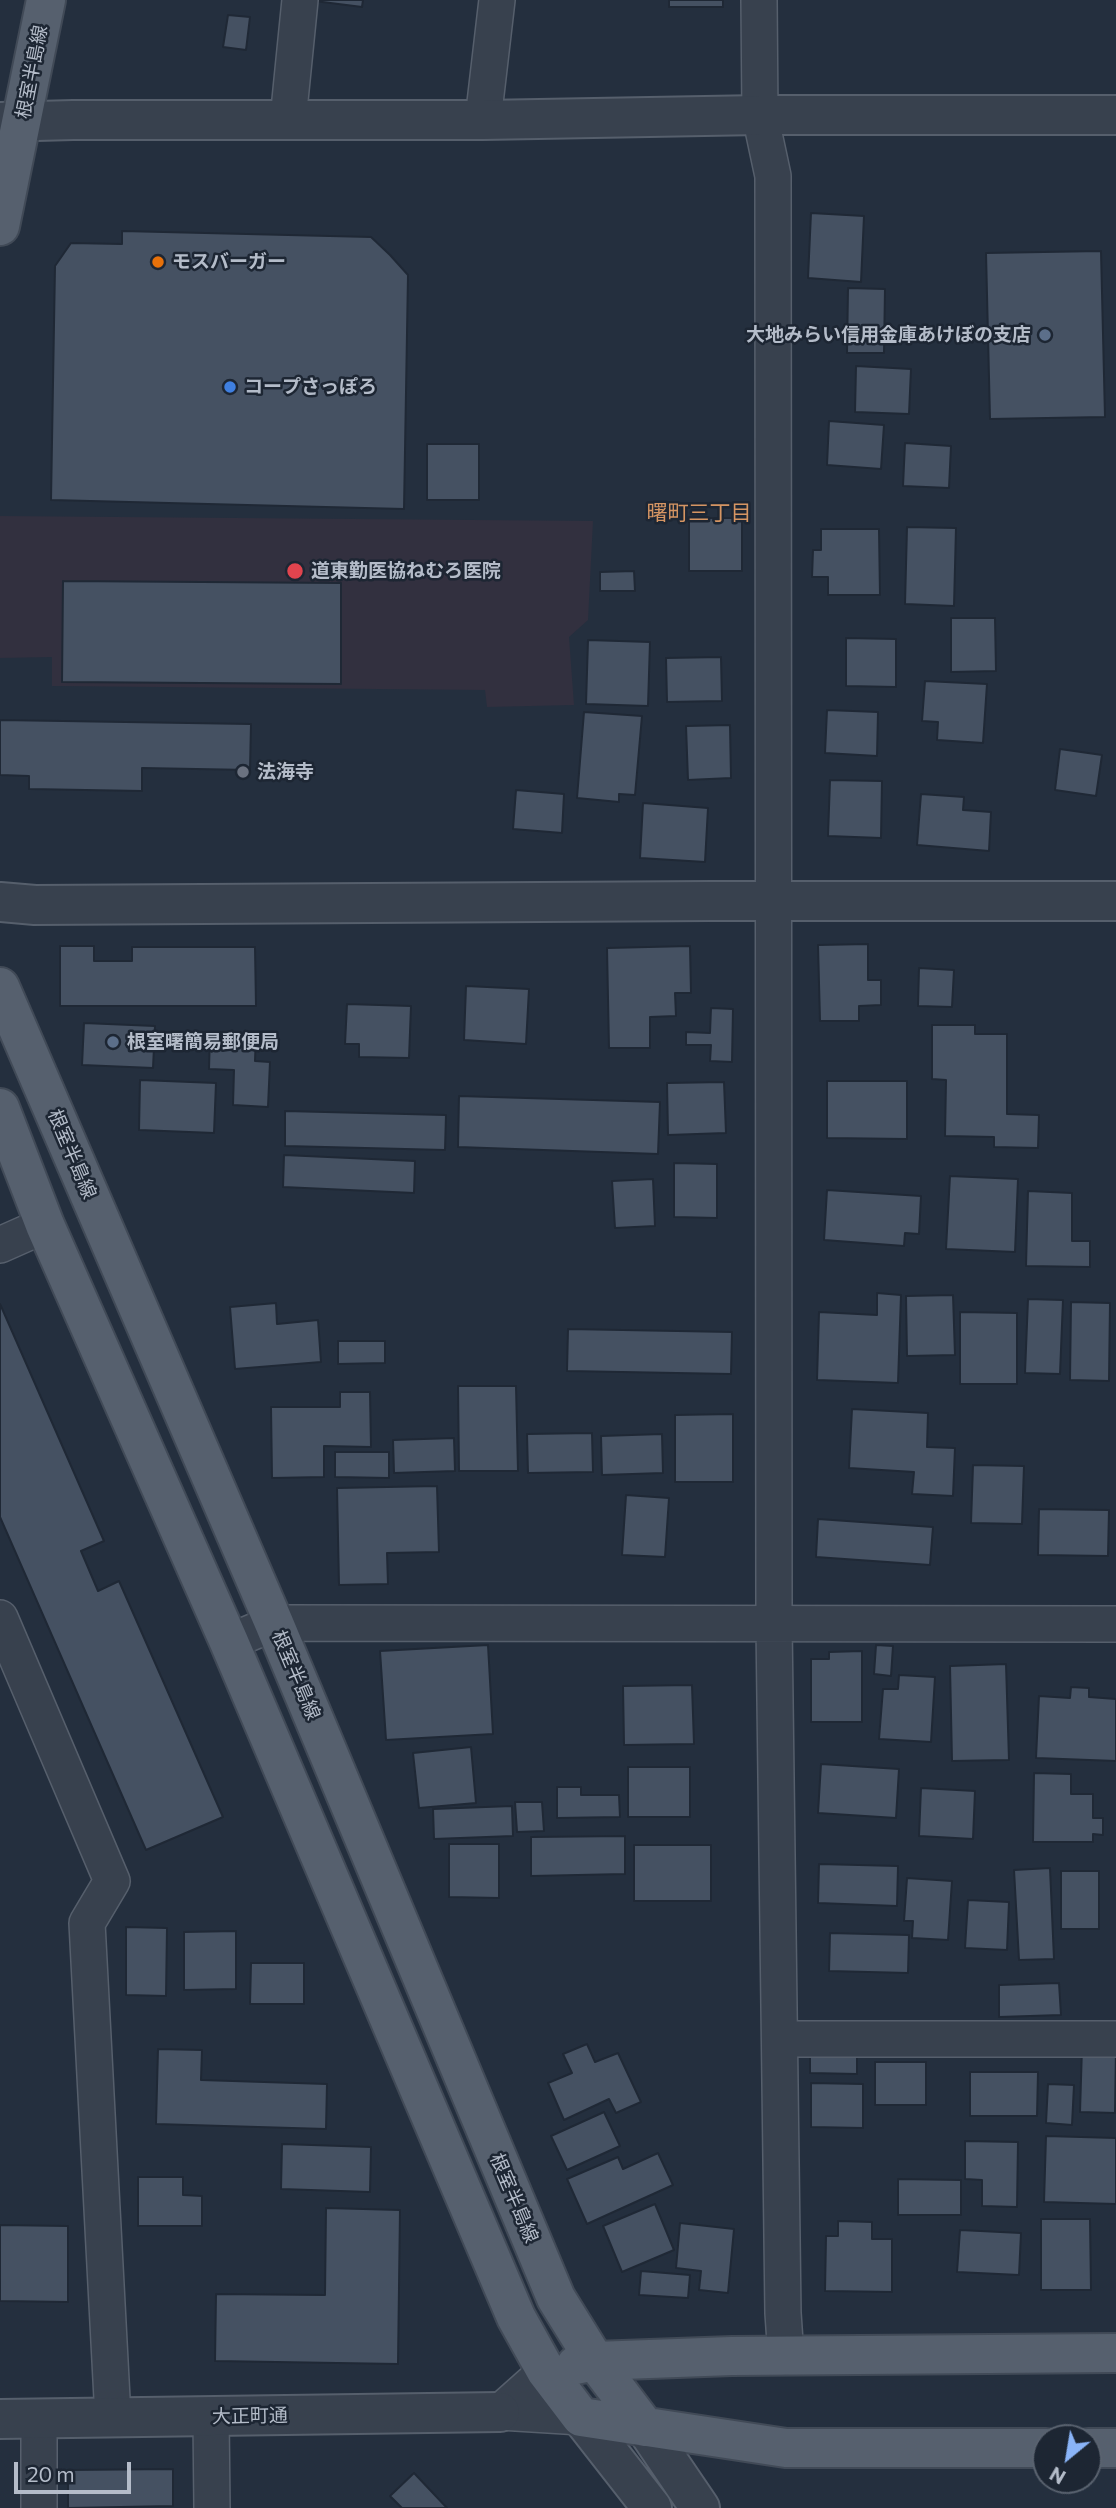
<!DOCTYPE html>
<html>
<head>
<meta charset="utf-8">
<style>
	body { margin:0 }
	#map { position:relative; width:1116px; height:2508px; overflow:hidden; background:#242f3e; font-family:Commissioner,sans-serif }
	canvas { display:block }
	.north { position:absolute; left:1032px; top:2424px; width:70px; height:70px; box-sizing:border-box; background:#1d2633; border:2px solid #59626f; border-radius:50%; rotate:210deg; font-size:19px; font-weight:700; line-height:28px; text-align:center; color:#b4bcc9 }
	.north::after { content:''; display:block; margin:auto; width:24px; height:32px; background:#8ab4f8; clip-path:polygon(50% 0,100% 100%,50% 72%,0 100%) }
	.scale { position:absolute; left:14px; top:2462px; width:117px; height:32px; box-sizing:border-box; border:4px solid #b4bcc9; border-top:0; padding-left:9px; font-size:21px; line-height:24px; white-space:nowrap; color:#b4bcc9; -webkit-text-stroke:5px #1d2633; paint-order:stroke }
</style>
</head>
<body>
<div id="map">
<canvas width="1116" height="2508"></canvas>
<div class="north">N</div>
<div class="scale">20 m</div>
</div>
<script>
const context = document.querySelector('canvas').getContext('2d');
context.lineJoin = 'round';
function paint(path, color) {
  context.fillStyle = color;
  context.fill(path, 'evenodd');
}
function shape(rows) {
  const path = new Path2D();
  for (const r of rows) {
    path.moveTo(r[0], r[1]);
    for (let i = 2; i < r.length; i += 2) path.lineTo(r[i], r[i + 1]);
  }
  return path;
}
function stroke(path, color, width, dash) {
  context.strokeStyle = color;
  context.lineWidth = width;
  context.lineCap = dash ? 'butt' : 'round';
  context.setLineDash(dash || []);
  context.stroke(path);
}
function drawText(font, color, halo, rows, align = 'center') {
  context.font = font + ' Commissioner,"Noto Sans JP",sans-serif';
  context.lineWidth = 5;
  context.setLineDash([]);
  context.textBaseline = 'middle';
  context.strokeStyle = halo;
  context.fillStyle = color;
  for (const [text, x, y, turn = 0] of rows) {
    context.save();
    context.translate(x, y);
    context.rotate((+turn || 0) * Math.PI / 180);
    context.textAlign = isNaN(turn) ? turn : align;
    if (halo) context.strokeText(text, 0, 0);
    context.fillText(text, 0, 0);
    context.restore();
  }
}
const medical = shape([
	[0,516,593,521,588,620,569,637,574,705,487,707,485,690,52,686,52,657,0,658]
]);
const building = shape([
	[307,0,363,0,362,7,307,0],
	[669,0,723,0,723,7,669,7,669,0],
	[228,15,250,17,246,50,223,47,228,15],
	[811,213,864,216,861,282,808,278,811,213],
	[122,231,371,237,390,255,408,275,404,509,51,500,55,266,71,243,122,244,122,231],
	[1101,251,1105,417,990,419,986,253,1101,251],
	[848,288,885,289,884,353,847,353,848,288],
	[856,366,911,369,909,414,855,412,856,366],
	[829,421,884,425,881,469,827,465,829,421],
	[905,443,951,446,949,488,903,486,905,443],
	[427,444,479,444,479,500,427,500,427,444],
	[689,518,742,518,742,571,689,571,689,518],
	[907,527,956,528,954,606,905,604,907,527],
	[821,529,879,529,880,595,828,595,828,577,812,577,813,550,821,550,821,529],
	[634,571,635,591,600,591,600,572,634,571],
	[63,581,341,583,341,684,62,682,63,581],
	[951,618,995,618,996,671,951,672,951,618],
	[846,638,896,639,896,687,846,686,846,638],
	[588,640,650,642,648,706,586,704,588,640],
	[721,657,722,701,667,702,666,658,721,657],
	[925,681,987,684,983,743,937,740,938,722,922,721,925,681],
	[827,710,878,712,877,756,825,753,827,710],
	[584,712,642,716,635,795,619,794,619,802,577,798,584,712],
	[0,720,251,724,250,770,142,768,142,791,29,789,29,776,0,775,0,720],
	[730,725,731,778,688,780,686,726,730,725],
	[1060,749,1102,755,1096,796,1055,790,1060,749],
	[830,780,882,781,881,838,828,836,830,780],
	[516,790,564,794,562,833,513,829,516,790],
	[921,794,964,797,963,810,991,812,989,851,917,845,921,794],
	[643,803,708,808,705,862,640,858,643,803],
	[868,944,868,980,881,980,881,1005,859,1006,859,1021,820,1021,818,945,868,944],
	[60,946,94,946,94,961,132,961,132,947,255,947,256,1006,60,1006,60,946],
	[690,946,691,993,675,993,676,1016,650,1017,650,1048,609,1048,607,948,690,946],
	[919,968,954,970,952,1007,918,1006,919,968],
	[466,986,529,989,526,1044,464,1040,466,986],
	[347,1004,411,1006,409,1058,359,1057,359,1044,345,1044,347,1004],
	[711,1008,733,1009,732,1062,710,1061,711,1045,686,1045,686,1032,710,1033,711,1008],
	[84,1023,155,1026,153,1068,82,1065,84,1023],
	[932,1025,975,1025,975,1034,1007,1034,1007,1114,1039,1115,1038,1148,994,1147,994,1137,945,1136,946,1080,932,1079,932,1025],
	[210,1033,256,1034,255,1061,270,1062,268,1107,233,1105,234,1070,209,1069,210,1033],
	[140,1080,216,1083,214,1133,139,1130,140,1080],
	[827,1081,907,1081,907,1139,827,1138,827,1081],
	[724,1082,726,1133,668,1135,667,1083,724,1082],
	[459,1096,660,1102,658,1154,458,1147,459,1096],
	[285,1111,446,1115,445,1150,285,1146,285,1111],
	[284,1155,415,1161,414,1193,283,1187,284,1155],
	[674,1163,717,1164,717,1218,674,1217,674,1163],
	[950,1176,1018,1179,1015,1252,946,1249,950,1176],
	[653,1179,655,1226,615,1228,612,1181,653,1179],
	[827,1190,921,1196,919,1234,905,1233,904,1246,824,1240,827,1190],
	[1028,1191,1072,1193,1072,1241,1090,1241,1090,1267,1026,1266,1028,1191],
	[877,1293,901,1295,898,1383,817,1380,819,1312,877,1315,877,1293],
	[953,1295,955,1355,907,1356,906,1296,953,1295],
	[1028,1299,1063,1300,1060,1374,1025,1373,1028,1299],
	[1071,1302,1110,1303,1109,1381,1070,1380,1071,1302],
	[276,1303,277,1324,318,1320,321,1362,235,1369,230,1307,276,1303],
	[0,1304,104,1541,81,1551,98,1591,119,1581,223,1817,146,1850,0,1517,0,1304],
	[960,1312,1017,1313,1017,1384,960,1384,960,1312],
	[568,1329,732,1332,731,1374,567,1371,568,1329],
	[338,1341,385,1341,385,1363,338,1364,338,1341],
	[458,1386,516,1386,518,1471,459,1471,458,1386],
	[340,1392,370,1392,371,1447,324,1446,324,1477,272,1478,271,1407,340,1407,340,1392],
	[852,1409,928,1413,927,1447,955,1448,953,1496,912,1494,914,1472,849,1468,852,1409],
	[733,1414,733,1482,675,1482,675,1415,733,1414],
	[592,1433,593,1472,528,1473,527,1434,592,1433],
	[662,1434,663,1473,602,1475,601,1436,662,1434],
	[454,1438,455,1471,394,1473,393,1440,454,1438],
	[335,1452,389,1452,389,1478,335,1477,335,1452],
	[973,1465,1024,1466,1022,1524,971,1523,973,1465],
	[437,1486,439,1552,387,1553,388,1584,339,1585,337,1488,437,1486],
	[626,1495,669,1498,665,1557,622,1555,626,1495],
	[1039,1509,1109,1510,1108,1556,1038,1555,1039,1509],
	[818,1519,933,1527,930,1565,816,1557,818,1519],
	[488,1645,493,1734,386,1740,380,1651,488,1645],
	[876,1645,893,1646,891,1676,874,1674,876,1645],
	[862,1651,862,1722,811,1722,811,1659,829,1659,829,1652,862,1651],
	[1006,1664,1009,1760,952,1761,950,1666,1006,1664],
	[899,1675,935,1677,931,1742,879,1739,883,1689,898,1689,899,1675],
	[692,1685,694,1744,624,1745,623,1686,692,1685],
	[1071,1687,1089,1688,1089,1697,1116,1699,1116,1761,1036,1758,1039,1696,1070,1698,1071,1687],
	[471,1747,476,1803,419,1808,413,1753,471,1747],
	[821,1764,899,1769,896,1818,818,1813,821,1764],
	[628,1767,690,1767,690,1817,628,1817,628,1767],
	[1034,1773,1071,1774,1071,1794,1093,1794,1093,1818,1103,1818,1103,1835,1093,1834,1093,1842,1033,1842,1034,1773],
	[557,1787,581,1787,581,1795,619,1795,620,1817,557,1818,557,1787],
	[921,1788,975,1791,973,1839,919,1836,921,1788],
	[515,1802,542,1802,544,1831,517,1832,515,1802],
	[512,1806,513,1836,434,1839,433,1809,512,1806],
	[625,1836,625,1874,531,1876,531,1837,625,1836],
	[449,1844,499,1844,499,1898,449,1897,449,1844],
	[634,1845,711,1845,711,1901,634,1901,634,1845],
	[819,1864,898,1866,897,1906,818,1903,819,1864],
	[1050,1868,1054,1959,1019,1960,1014,1870,1050,1868],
	[1061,1871,1099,1871,1099,1929,1061,1929,1061,1871],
	[907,1878,952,1881,948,1940,912,1938,913,1921,904,1921,907,1878],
	[968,1900,1009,1902,1007,1950,965,1948,968,1900],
	[126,1927,167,1928,166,1996,126,1995,126,1927],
	[236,1931,236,1989,184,1990,184,1932,236,1931],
	[830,1933,909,1935,908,1973,829,1971,830,1933],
	[251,1963,304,1963,304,2004,250,2004,251,1963],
	[1059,1983,1061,2015,999,2017,999,1985,1059,1983],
	[587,2044,595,2062,618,2053,641,2102,616,2113,609,2099,564,2120,548,2083,572,2073,563,2054,587,2044],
	[1082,2047,1116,2049,1115,2113,1080,2112,1082,2047],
	[158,2049,202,2050,201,2080,327,2084,326,2129,156,2124,158,2049],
	[810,2052,857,2052,857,2074,810,2073,810,2052],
	[875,2062,926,2062,926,2105,875,2105,875,2062],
	[970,2072,1038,2072,1037,2116,970,2116,970,2072],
	[811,2083,863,2084,863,2128,811,2127,811,2083],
	[1048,2084,1074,2085,1072,2125,1046,2123,1048,2084],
	[604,2112,620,2146,567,2170,551,2136,604,2112],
	[1046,2136,1116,2138,1116,2204,1044,2202,1046,2136],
	[965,2141,1018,2142,1017,2207,982,2206,982,2180,965,2179,965,2141],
	[282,2144,371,2147,370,2192,281,2189,282,2144],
	[658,2153,673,2185,587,2224,567,2179,618,2157,623,2169,658,2153],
	[138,2177,183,2177,183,2195,202,2196,202,2226,138,2226,138,2177],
	[898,2179,961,2180,961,2215,898,2215,898,2179],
	[655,2204,674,2250,622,2272,603,2226,655,2204],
	[326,2208,400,2210,398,2364,215,2361,216,2294,325,2295,326,2208],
	[1041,2219,1090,2219,1091,2290,1041,2290,1041,2219],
	[838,2221,872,2222,872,2239,892,2239,892,2292,825,2291,826,2236,838,2236,838,2221],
	[680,2223,734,2229,728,2293,699,2290,701,2271,676,2268,680,2223],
	[0,2225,68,2226,68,2302,0,2301,0,2225],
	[960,2230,1021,2233,1019,2275,957,2272,960,2230],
	[641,2271,690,2275,688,2298,639,2295,641,2271],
	[173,2469,173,2506,68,2508,68,2470,173,2469],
	[414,2473,447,2508,402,2508,390,2496,414,2473]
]);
const minor = shape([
	[759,0,760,115,773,176,774,1624,783,2313,786,2357],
	[288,120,300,0],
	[483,120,497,0],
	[0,1245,45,1225],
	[0,1618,112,1881,87,1923,113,2418],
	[229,1642,274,1623,1116,1624],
	[781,2039,1116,2039],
	[500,2412,581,2417],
	[500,2412,546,2371],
	[211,2417,212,2508],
	[39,2419,39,2508]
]);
const tertiary = shape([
	[0,122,73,120,483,120,760,115,1116,115],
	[0,902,35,905,709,901,1116,901],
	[581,2417,652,2508],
	[0,2419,500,2412],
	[645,2427,700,2508]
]);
const primary = shape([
	[0,226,46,0],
	[0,987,274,1623,556,2298,595,2361,645,2427],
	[0,1108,45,1225,229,1642,516,2317,546,2371,581,2417,786,2448,1046,2448],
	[576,2365,595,2361,732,2356,1116,2353],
	[1088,2448,1116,2448]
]);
const markers = [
	[158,262,7,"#e8710a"],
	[1045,335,7,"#5c6f8a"],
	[230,387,7,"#3f7fe0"],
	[295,571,9,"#e0444e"],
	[243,772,7,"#6b7280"],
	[113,1042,7,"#5c6f8a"]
];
const streetNames = [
	["根室半島線",32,72,-79],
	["根室半島線",72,1154,67],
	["根室半島線",296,1675,67],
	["根室半島線",514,2198,67],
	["大正町通",250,2416,-1]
];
const poiNames = [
	["モスバーガー",172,262],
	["大地みらい信用金庫あけぼの支店",1031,335,"right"],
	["コープさっぽろ",244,387],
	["道東勤医協ねむろ医院",311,571],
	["法海寺",257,772],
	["根室曙簡易郵便局",127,1042]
];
const neighbourhoodNames = [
	["曙町三丁目",699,513]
];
paint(medical, '#32303f');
paint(building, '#455162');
stroke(building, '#1f2835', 2);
stroke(minor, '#565f6c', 38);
stroke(tertiary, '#565f6c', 42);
stroke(primary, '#414a57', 42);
stroke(minor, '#38414e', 35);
stroke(tertiary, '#38414e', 38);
stroke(primary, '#56606e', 38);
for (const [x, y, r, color] of markers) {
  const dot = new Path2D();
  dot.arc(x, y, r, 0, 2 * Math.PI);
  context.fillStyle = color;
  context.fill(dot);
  stroke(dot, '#1d2633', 2.5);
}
drawText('19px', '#b4bcc9', '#1d2633', streetNames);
drawText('bold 19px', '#b4bcc9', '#1d2633', poiNames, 'left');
drawText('21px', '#d59563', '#1d2633', neighbourhoodNames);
</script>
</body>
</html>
